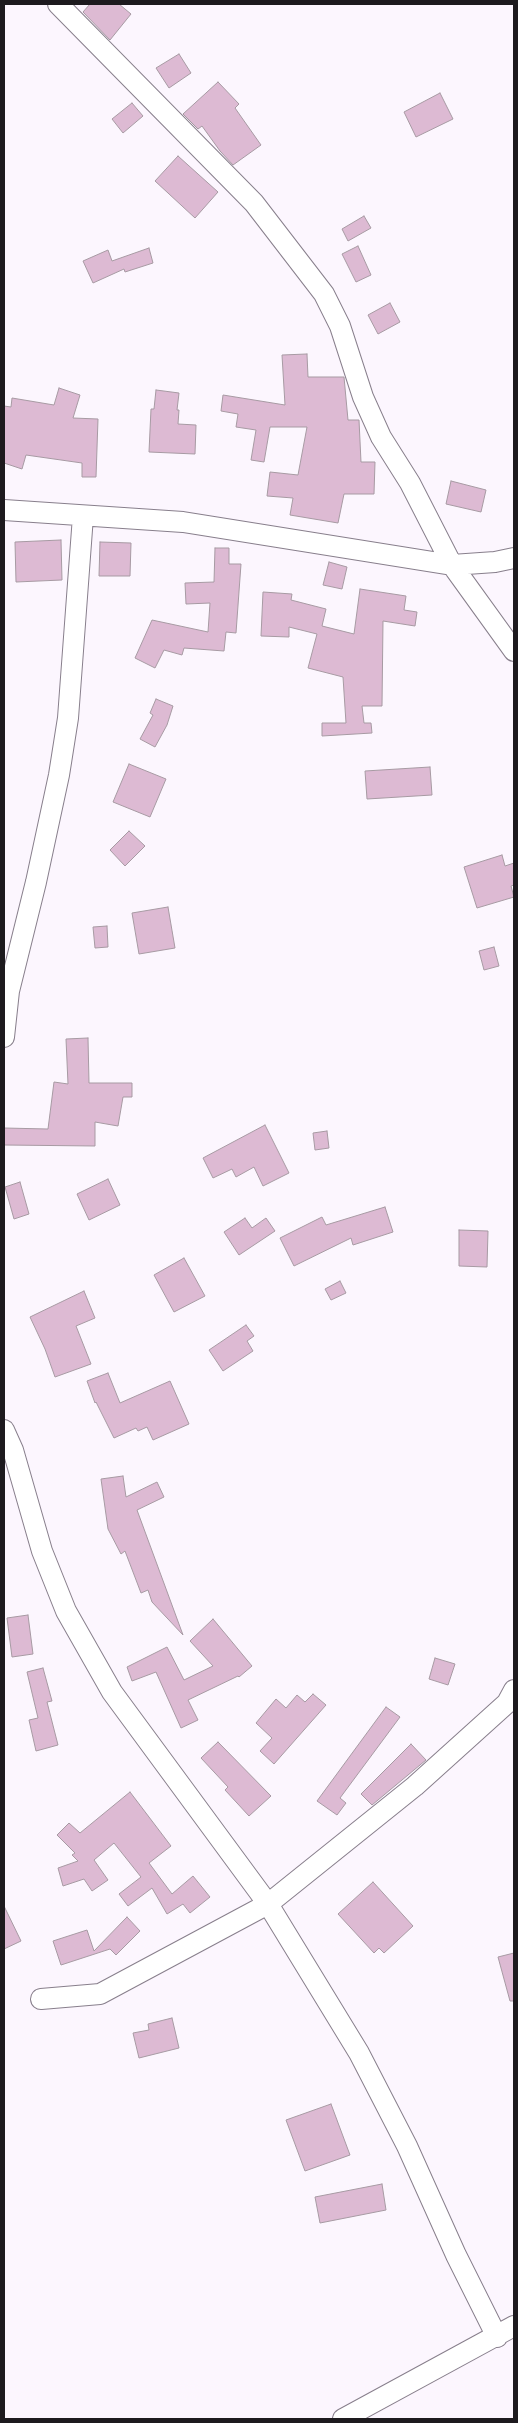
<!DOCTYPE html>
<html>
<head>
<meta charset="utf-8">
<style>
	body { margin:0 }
	#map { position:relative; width:518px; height:2423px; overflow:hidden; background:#fcf6fe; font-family:Literata,serif }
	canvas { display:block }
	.frame { position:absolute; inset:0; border:5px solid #1d1a1e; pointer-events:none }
</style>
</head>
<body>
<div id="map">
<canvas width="518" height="2423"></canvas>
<div class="frame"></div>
</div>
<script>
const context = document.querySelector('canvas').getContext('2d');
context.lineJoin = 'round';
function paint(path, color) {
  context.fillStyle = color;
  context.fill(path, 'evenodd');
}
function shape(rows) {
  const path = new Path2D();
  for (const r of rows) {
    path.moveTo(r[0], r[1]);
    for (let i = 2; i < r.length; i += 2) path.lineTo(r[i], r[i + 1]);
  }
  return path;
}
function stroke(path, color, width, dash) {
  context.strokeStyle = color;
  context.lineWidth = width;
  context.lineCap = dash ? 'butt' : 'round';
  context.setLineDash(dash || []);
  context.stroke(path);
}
const building = shape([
	[90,4,119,4,131,14,110,40,83,12,90,4],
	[179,54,191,73,169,88,156,68,179,54],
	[218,82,239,104,235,108,261,145,233,165,220,151,202,126,198,129,183,114,218,82],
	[440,93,453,119,416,137,404,112,440,93],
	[132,103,143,116,123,133,112,119,132,103],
	[178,156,218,192,195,218,155,181,178,156],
	[364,216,371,228,348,241,342,229,364,216],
	[358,246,371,275,356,282,342,254,358,246],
	[149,248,153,263,125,272,124,269,93,283,83,261,108,250,112,261,149,248],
	[390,303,400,322,378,334,368,315,390,303],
	[307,354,308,377,344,377,348,420,359,420,361,462,375,462,374,494,344,494,338,523,290,515,293,498,267,496,270,472,298,475,307,427,270,427,264,462,251,460,256,430,236,427,238,414,221,411,223,395,285,405,282,355,307,354],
	[59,388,80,395,73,418,98,419,96,477,82,477,82,463,26,455,22,469,4,463,4,406,11,407,12,398,54,405,59,388],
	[156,390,179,393,177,410,179,410,178,424,196,425,195,454,149,452,151,409,154,409,156,390],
	[451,481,486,490,481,512,446,504,451,481],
	[61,540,62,580,16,582,15,542,61,540],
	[100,542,131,543,130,576,99,576,100,542],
	[215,548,229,548,229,564,241,564,236,633,226,632,224,651,184,648,182,655,164,650,155,668,135,658,152,620,208,632,210,603,186,604,185,583,214,582,215,548],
	[329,562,347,567,342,589,323,585,329,562],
	[360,589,406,596,404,610,417,612,415,626,383,621,382,706,362,706,364,723,371,723,372,733,322,736,322,723,346,723,343,677,308,668,317,634,289,627,289,637,261,636,263,592,292,594,291,600,326,609,322,626,354,634,360,589],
	[156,699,173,706,167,725,155,747,140,739,153,715,150,713,156,699],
	[129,764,166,779,150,817,113,802,129,764],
	[430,767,432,795,367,799,365,771,430,767],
	[129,831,145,846,125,866,110,850,129,831],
	[502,855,505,866,514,863,514,885,511,886,514,897,477,908,464,867,502,855],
	[168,907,175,948,139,954,132,913,168,907],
	[107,926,108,947,95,948,93,927,107,926],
	[494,947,499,966,484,970,479,951,494,947],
	[88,1038,89,1083,132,1083,132,1097,123,1097,118,1126,95,1122,95,1146,4,1145,4,1128,48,1129,54,1082,68,1084,66,1039,88,1038],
	[265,1125,289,1173,263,1186,254,1167,236,1177,232,1169,213,1178,203,1158,265,1125],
	[327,1131,329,1148,315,1150,313,1133,327,1131],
	[108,1179,120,1205,89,1220,77,1194,108,1179],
	[20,1182,29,1214,14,1219,5,1187,20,1182],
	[385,1207,393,1232,353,1245,351,1238,294,1266,280,1238,322,1217,326,1225,385,1207],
	[245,1218,252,1228,266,1218,275,1231,239,1255,224,1232,245,1218],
	[459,1230,488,1231,487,1267,459,1266,459,1230],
	[184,1258,205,1296,174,1312,154,1275,184,1258],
	[340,1281,346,1293,331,1300,325,1289,340,1281],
	[84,1291,95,1318,76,1326,91,1364,55,1377,45,1349,30,1317,84,1291],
	[246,1325,254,1336,247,1341,253,1351,223,1371,209,1350,246,1325],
	[108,1373,120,1403,170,1381,189,1424,153,1440,147,1427,138,1431,136,1428,114,1438,96,1402,95,1403,87,1381,108,1373],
	[123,1476,126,1497,157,1482,164,1497,137,1510,183,1635,152,1602,148,1590,141,1593,125,1551,121,1554,108,1529,101,1479,123,1476],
	[28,1615,33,1654,12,1657,7,1618,28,1615],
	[213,1619,252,1666,239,1677,238,1676,188,1700,198,1720,181,1728,156,1672,132,1681,127,1667,167,1647,184,1680,213,1666,190,1641,213,1619],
	[435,1658,455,1664,448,1685,429,1679,435,1658],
	[43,1668,52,1701,47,1702,58,1745,36,1751,29,1720,38,1718,27,1672,43,1668],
	[313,1694,326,1705,274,1764,260,1751,272,1738,256,1723,276,1699,286,1708,297,1695,305,1702,313,1694],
	[386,1707,400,1717,340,1798,346,1803,337,1815,317,1801,386,1707],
	[218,1742,271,1796,249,1816,225,1790,228,1787,201,1758,218,1742],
	[411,1744,426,1760,372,1805,361,1794,411,1744],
	[130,1792,171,1846,149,1863,172,1894,193,1876,210,1897,190,1913,183,1904,167,1914,152,1888,128,1906,119,1894,141,1877,114,1843,94,1860,108,1880,92,1891,84,1879,63,1886,58,1868,78,1861,72,1855,75,1853,57,1835,69,1823,80,1833,130,1792],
	[373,1882,413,1926,384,1953,379,1948,374,1953,338,1914,373,1882],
	[4,1906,21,1941,4,1949,4,1906],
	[127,1917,140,1931,116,1955,110,1949,61,1965,53,1941,87,1930,94,1951,127,1917],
	[514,1953,514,2001,510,2001,498,1957,514,1953],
	[172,2018,179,2048,139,2058,133,2033,149,2030,148,2024,172,2018],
	[331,2104,350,2155,305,2171,286,2120,331,2104],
	[382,2184,386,2210,320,2223,315,2197,382,2184]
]);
const minor = shape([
	[58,4,254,203,324,294,340,326,363,397,381,437,410,483,452,565,514,651],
	[4,510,183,522,452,565,495,562,514,558],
	[4,1037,9,991,36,882,59,775,68,718,83,516],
	[4,1430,13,1450,42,1551,66,1611,112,1692,268,1904,359,2053,407,2146,456,2255,497,2337],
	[41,1999,100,1994,268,1904,415,1786,507,1703,514,1690],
	[343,2419,514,2326]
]);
paint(building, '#ddbad3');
stroke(building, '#a79aa3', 1);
stroke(minor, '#887f8c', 22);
stroke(minor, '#fff', 20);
</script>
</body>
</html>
